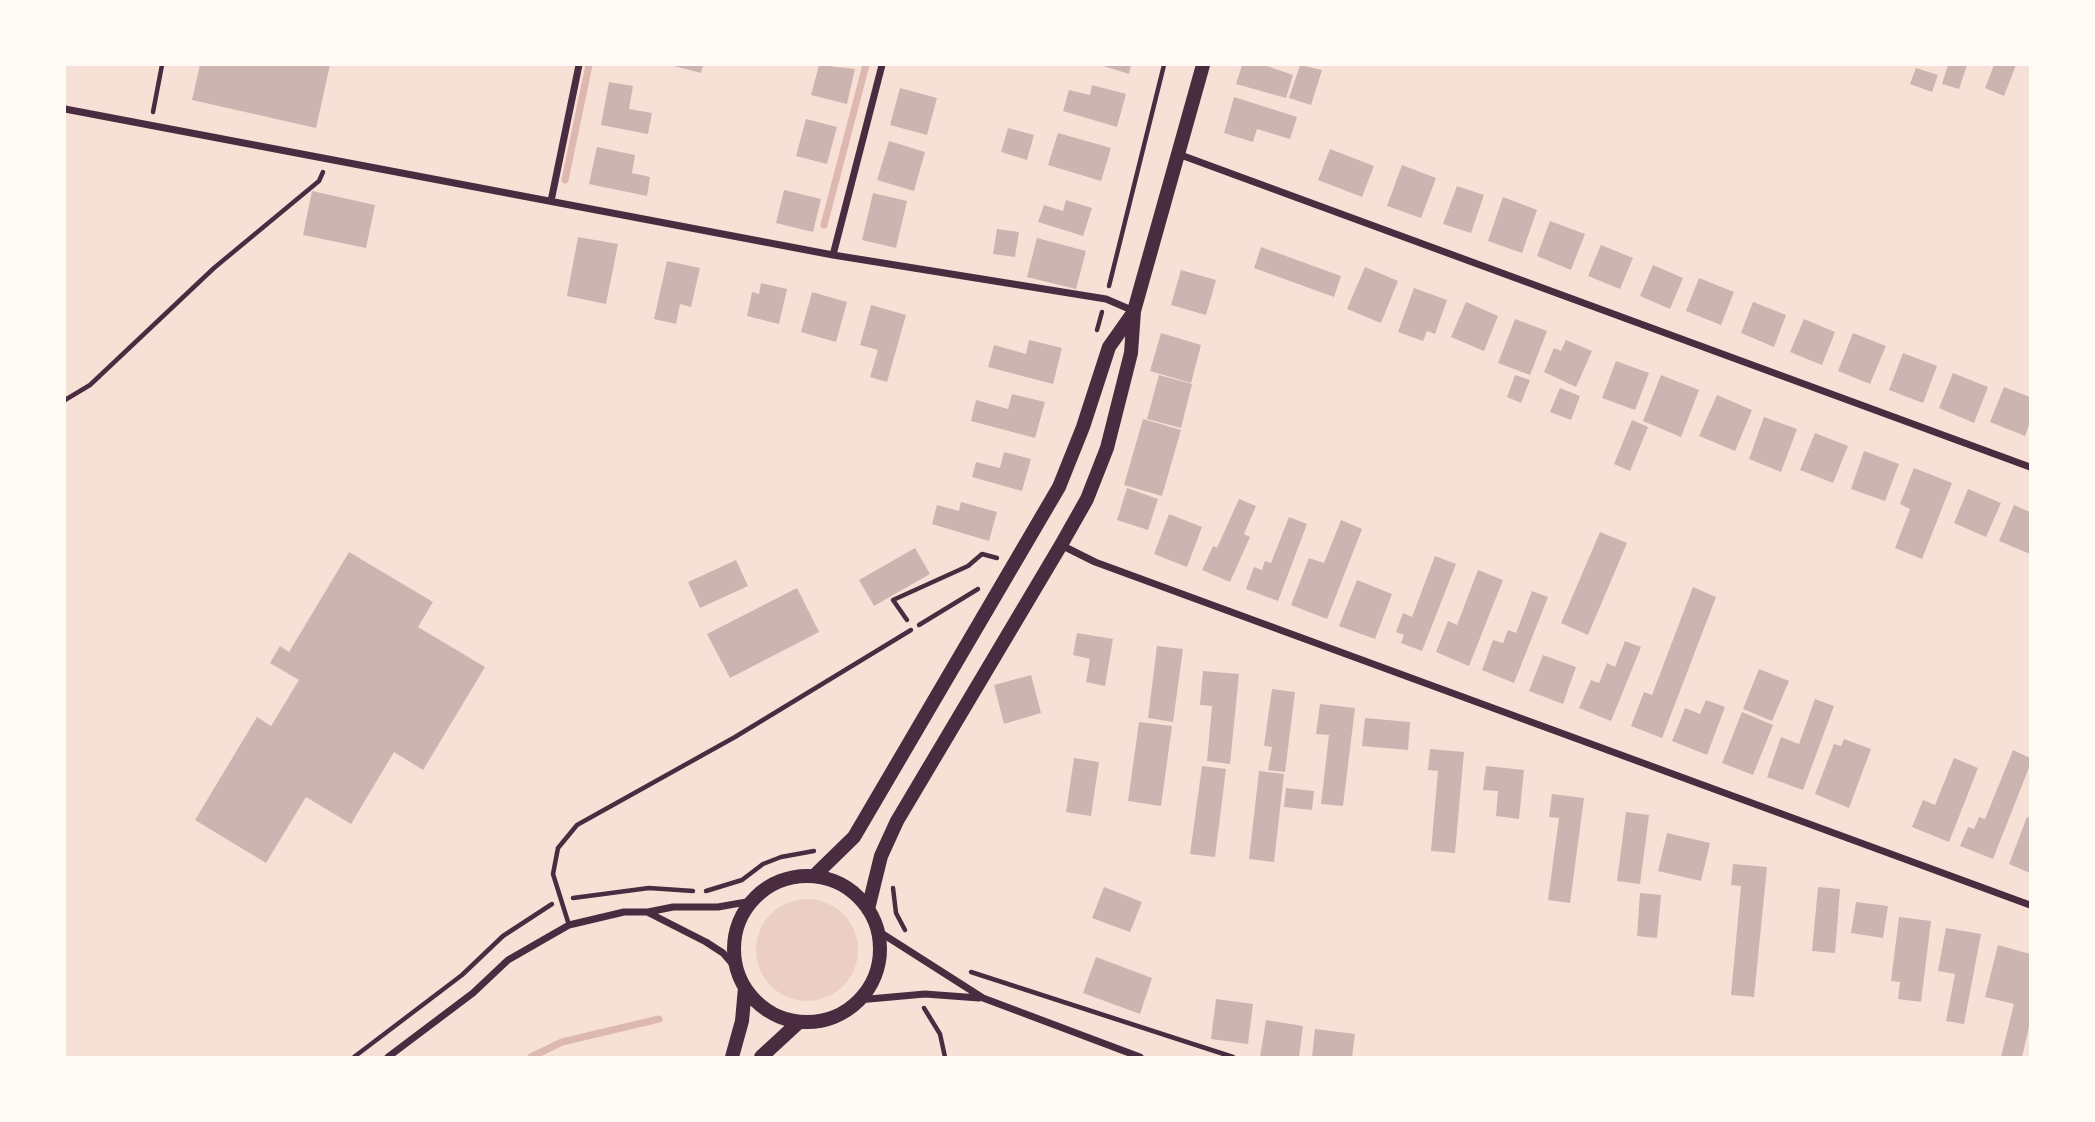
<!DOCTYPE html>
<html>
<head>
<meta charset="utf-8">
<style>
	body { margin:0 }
	#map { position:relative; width:2095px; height:1122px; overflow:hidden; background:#f7e1d7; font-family:Mulish,sans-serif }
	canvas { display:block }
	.frame { position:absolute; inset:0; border:66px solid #fffaf5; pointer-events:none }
</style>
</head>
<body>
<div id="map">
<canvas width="2095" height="1122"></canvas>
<div class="frame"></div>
</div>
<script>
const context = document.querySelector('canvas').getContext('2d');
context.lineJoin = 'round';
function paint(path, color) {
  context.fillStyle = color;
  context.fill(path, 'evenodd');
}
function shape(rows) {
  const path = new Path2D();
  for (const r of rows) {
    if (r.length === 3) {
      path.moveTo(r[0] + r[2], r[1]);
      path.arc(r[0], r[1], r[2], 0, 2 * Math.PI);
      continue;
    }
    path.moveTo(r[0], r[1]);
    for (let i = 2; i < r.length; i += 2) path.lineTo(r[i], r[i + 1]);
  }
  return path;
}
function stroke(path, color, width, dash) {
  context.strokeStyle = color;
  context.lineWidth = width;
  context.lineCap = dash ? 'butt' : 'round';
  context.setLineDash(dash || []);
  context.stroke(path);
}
const green = shape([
	[807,950,51]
]);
const stream = shape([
	[565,180,589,65],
	[824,225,866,65],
	[531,1057,562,1042,659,1019]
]);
const building = shape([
	[200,65,330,65,316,128,192,100],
	[670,65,703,65,701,73],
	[819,65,855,69,847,104,811,95],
	[1100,65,1131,65,1129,74],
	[1242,65,1264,65,1293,75,1286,98,1236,84],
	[1300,65,1322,70,1311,105,1289,98],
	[1948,65,1967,65,1959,89,1942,84],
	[1994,65,2016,65,2004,96,1985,88],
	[1916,68,1938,75,1932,92,1910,84],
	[609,82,633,86,629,109,652,113,648,134,601,125],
	[1092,85,1126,94,1117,127,1063,111,1069,90,1090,95],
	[900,88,937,98,927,135,890,125],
	[1234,97,1297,117,1290,139,1257,129,1253,142,1224,133],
	[806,119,837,127,827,164,796,156],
	[1008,128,1034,135,1027,160,1001,152],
	[1058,133,1111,148,1101,181,1048,165],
	[889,141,925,152,914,191,877,180],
	[597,147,635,155,632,173,650,177,647,196,589,184],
	[1330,149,1374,166,1362,197,1318,180],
	[1402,165,1436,178,1421,218,1387,206],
	[1457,186,1484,195,1471,233,1443,224],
	[784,190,821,199,813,232,776,223],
	[312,191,375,205,366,248,303,235],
	[873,193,907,201,896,248,862,240],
	[1503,197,1537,210,1522,253,1488,241],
	[1066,200,1092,208,1083,236,1038,222,1044,205,1063,211],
	[1550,221,1585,234,1571,270,1537,256],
	[997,229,1019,232,1015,257,993,254],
	[578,237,618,244,606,304,567,296],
	[1037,238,1086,251,1076,289,1027,277],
	[1601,245,1633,258,1620,289,1588,276],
	[1261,247,1341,276,1334,297,1254,268],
	[667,261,700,268,691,307,680,304,676,324,654,319],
	[1653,265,1683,278,1670,309,1640,296],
	[1365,267,1398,281,1381,323,1347,309],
	[1181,270,1216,280,1206,315,1171,305],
	[1699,278,1734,292,1721,325,1686,311],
	[761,283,787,289,779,324,747,316,752,292,759,294],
	[1414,288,1447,300,1435,334,1427,331,1423,341,1398,332],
	[812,292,847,302,836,342,801,332],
	[1466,302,1498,316,1484,351,1451,337],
	[1753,302,1786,315,1774,347,1741,333],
	[871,305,906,315,887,382,870,377,878,350,860,345],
	[1515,319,1547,331,1530,375,1498,363],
	[1804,319,1835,332,1822,365,1790,352],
	[1161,333,1201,345,1191,383,1150,371],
	[1853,333,1886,346,1870,384,1838,371],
	[1029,340,1062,348,1053,384,988,367,994,345,1026,354],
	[1566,340,1592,351,1576,387,1544,372,1554,348,1561,351],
	[1903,353,1937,366,1923,403,1889,390],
	[1616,361,1649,373,1635,410,1602,398],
	[1953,373,1988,387,1974,423,1939,408],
	[1159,375,1192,384,1181,428,1147,419],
	[1515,375,1530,380,1521,403,1507,397],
	[1661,375,1699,390,1681,437,1643,421],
	[2004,387,2030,397,2030,422,2025,436,1990,422],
	[1560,388,1580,396,1571,420,1550,412],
	[1012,394,1045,402,1035,438,971,421,976,400,1008,409],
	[1717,395,1752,410,1735,451,1699,436],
	[1764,417,1797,429,1781,472,1749,459],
	[1143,419,1181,430,1162,496,1124,485],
	[1632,420,1648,427,1630,471,1614,464],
	[1815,433,1848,446,1833,483,1800,470],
	[1864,451,1899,464,1885,501,1851,489],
	[1004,452,1031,459,1022,491,972,477,976,462,1000,468],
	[1914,468,1952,483,1922,559,1895,548,1910,509,1900,504],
	[1127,488,1158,499,1148,530,1117,520],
	[1968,489,2001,503,1986,537,1954,523],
	[1239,499,1256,506,1244,534,1250,537,1230,582,1202,570,1213,546,1217,548],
	[961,502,997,512,989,541,932,524,937,505,959,511],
	[2014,505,2030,512,2030,554,1999,541],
	[1169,514,1202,527,1187,567,1154,554],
	[1289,517,1307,524,1278,601,1246,589,1254,567,1262,570,1265,561,1271,563],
	[1341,520,1362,529,1327,619,1291,605,1309,558,1324,563],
	[1600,532,1627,543,1588,635,1561,623],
	[915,548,930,574,874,606,859,580],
	[349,552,433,602,418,627,485,667,423,770,394,752,351,824,306,797,266,863,195,820,257,717,271,726,299,680,270,663,280,646,289,652],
	[1435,556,1456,564,1422,651,1401,643,1404,635,1396,632,1403,613,1412,617],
	[736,560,748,586,700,608,688,582],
	[1478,570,1503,580,1469,666,1436,652,1448,621,1457,625],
	[1357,580,1392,594,1375,639,1339,626],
	[1693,587,1716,597,1662,738,1631,726,1644,692,1652,695],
	[797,588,819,632,730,678,707,634],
	[1532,591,1548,597,1514,683,1482,670,1493,640,1503,643,1508,630,1516,633],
	[1077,633,1113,639,1105,686,1086,682,1090,659,1073,655],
	[1625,641,1641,647,1611,721,1579,708,1591,680,1599,683,1607,663,1615,667],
	[1157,646,1183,649,1173,722,1148,718],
	[1543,655,1576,667,1563,704,1529,691],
	[1759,669,1789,681,1772,721,1743,709],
	[1203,671,1239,674,1230,764,1207,761,1212,706,1200,705],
	[1031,675,1041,713,1004,724,994,685],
	[1272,689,1295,692,1285,772,1268,770,1272,747,1264,746],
	[1815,699,1834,706,1803,790,1767,777,1781,737,1799,744],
	[1706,700,1725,707,1707,755,1672,741,1685,708,1700,714],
	[1320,704,1355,708,1343,806,1321,804,1329,735,1316,734],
	[1742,712,1773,725,1753,775,1722,763],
	[1365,718,1410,722,1408,750,1362,746],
	[1139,722,1172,726,1161,806,1128,801],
	[1844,739,1871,749,1849,808,1815,794,1834,744,1841,746],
	[1430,749,1464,752,1455,853,1431,851,1438,771,1428,770],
	[2013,750,2030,758,2030,765,1993,859,1960,846,1968,827,1974,829,1979,817,1985,819],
	[1074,758,1099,762,1091,816,1066,812],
	[1954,758,1978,768,1949,842,1912,827,1923,800,1935,805],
	[1202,766,1226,769,1215,857,1190,854],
	[1486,766,1524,770,1519,819,1496,816,1498,791,1483,790],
	[1259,771,1284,774,1274,862,1249,859],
	[1286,788,1314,791,1312,810,1284,807],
	[1552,794,1584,798,1570,903,1548,900,1559,818,1549,817],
	[1626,812,1649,815,1640,884,1617,881],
	[2027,817,2030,818,2030,873,2009,864],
	[1667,833,1710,843,1701,881,1658,871],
	[1733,864,1767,867,1754,997,1731,995,1741,886,1731,885],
	[1104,887,1142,902,1130,932,1092,918],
	[1818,887,1840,889,1835,953,1812,951],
	[1640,893,1661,895,1657,938,1637,936],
	[1856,902,1888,906,1883,938,1851,933],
	[1899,917,1931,921,1921,1002,1898,999,1900,982,1891,981],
	[1946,928,1981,934,1964,1024,1946,1021,1955,974,1938,971],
	[1998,945,2030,954,2030,1023,2022,1057,2001,1057,2014,1004,1985,997],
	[1096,957,1152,978,1140,1014,1083,993],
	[1216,999,1253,1004,1248,1044,1211,1039],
	[1266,1020,1303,1026,1299,1057,1260,1057],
	[1315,1029,1355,1034,1352,1057,1312,1057]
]);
const path = shape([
	[153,112,162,65],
	[1109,286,1164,65],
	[1097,330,1102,312],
	[65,400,90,385,214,268,319,181,323,172],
	[907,620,893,600,968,566,982,554,997,558],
	[919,625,978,589],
	[893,888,896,913,905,930],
	[706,891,742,880,763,864,781,857,814,851],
	[573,898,649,888,693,891],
	[971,972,1233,1057],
	[924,1008,940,1034,945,1057],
	[354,1057,462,975,503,936,552,904]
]);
const service = shape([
	[569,925,553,874,558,848,577,825,735,737,911,630]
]);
const minor = shape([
	[65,109,833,255,1106,299,1134,311],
	[1178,154,2030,467],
	[551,201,579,65],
	[833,255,882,65],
	[1061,545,1095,562,2030,905],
	[649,913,706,942,723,953,736,968],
	[878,931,983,998,1140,1057],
	[858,1000,925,994,979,998],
	[388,1057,473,993,508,960,569,925,624,912,648,912,673,907,718,907,752,901]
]);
const primary = shape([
	[814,876,854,837,1059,487,1083,427,1109,347,1133,313],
	[807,949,73],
	[868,909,881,856,897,821,1061,545,1087,499,1107,448,1131,353,1134,311,1203,65],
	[732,1057,742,1021,745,988],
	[761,1057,799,1022]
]);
paint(green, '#ebcfc5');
stroke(stream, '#dcb8b0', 7);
paint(building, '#ccb4b1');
stroke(path, '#4a2c40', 4.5);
stroke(service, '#4a2c40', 4.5);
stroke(minor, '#4a2c40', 7);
stroke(primary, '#4a2c40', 14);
</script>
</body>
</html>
